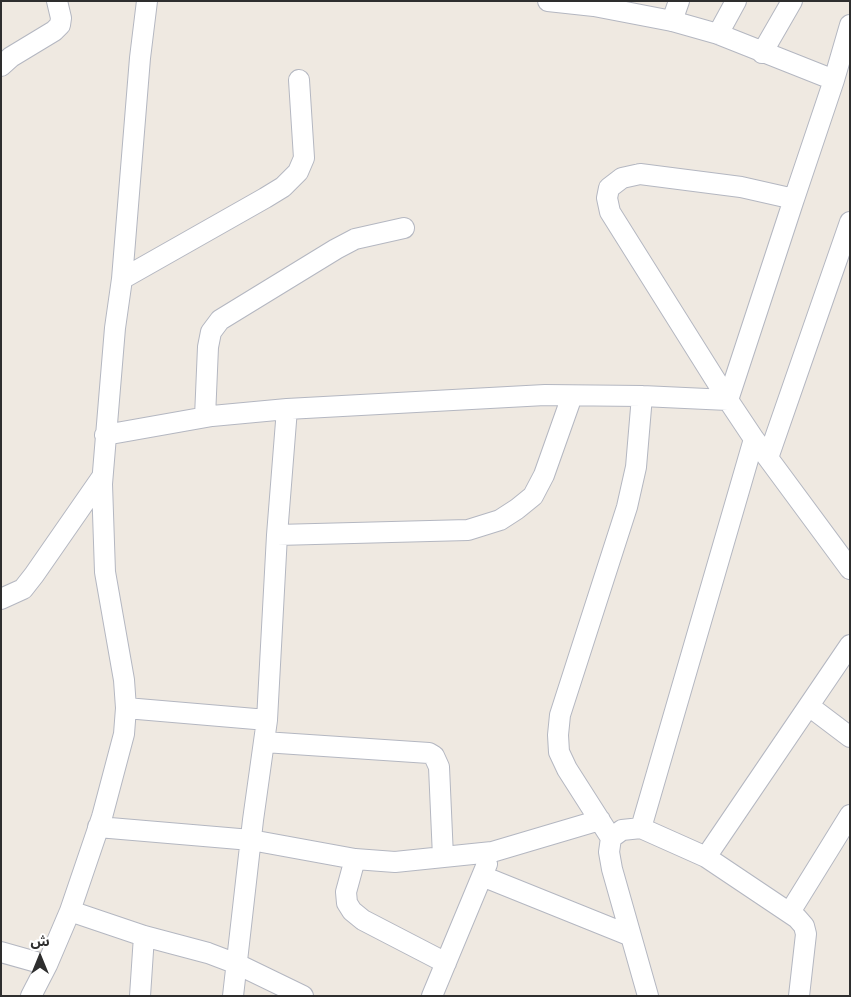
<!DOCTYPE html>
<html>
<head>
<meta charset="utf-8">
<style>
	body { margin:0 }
	#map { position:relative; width:851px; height:997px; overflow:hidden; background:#efe9e1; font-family:Signika,"Noto Sans Arabic",sans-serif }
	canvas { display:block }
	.frame { position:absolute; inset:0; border:2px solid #2e2e2e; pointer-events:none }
	.north { position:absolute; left:15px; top:932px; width:50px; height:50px; -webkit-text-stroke:4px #fff; paint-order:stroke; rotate:0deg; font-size:14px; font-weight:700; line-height:20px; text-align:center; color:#2e2e2e }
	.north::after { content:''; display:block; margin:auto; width:18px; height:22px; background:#2e2e2e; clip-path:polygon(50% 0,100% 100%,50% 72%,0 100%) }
</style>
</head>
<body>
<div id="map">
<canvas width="851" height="997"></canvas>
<div class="frame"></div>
<div class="north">ش</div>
</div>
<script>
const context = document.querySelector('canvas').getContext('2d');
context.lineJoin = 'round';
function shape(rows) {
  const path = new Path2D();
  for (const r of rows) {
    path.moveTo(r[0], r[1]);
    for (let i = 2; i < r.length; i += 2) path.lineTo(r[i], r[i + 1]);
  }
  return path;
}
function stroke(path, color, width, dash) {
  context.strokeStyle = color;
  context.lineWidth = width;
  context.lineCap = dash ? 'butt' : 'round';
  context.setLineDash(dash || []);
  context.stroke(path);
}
const minor = shape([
	[548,1,594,6,672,21,718,34,834,80],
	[672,21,679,1],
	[718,34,736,1],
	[762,53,792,1],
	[1,66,11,57,54,31,60,25,61,18,57,1],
	[640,174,741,187,794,199,728,400,610,212,607,198,609,188,622,178,640,174],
	[794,199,834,80,850,25],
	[122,279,265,198,283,187,298,172,304,158,299,80],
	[205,417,208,347,211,332,220,320,336,249,355,239,404,228],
	[105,435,212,416,287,409,545,395,642,396,728,400,754,439,850,569],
	[768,458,850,222],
	[277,535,468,530,500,520,517,509,533,496,544,475,572,396],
	[1,599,23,589,34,575,102,477],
	[809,706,850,737],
	[126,708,267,720],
	[264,742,429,753,434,756,439,767,443,857],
	[98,827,251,840,355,859,395,862,492,852,600,820],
	[641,828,754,439],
	[611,838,567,769,559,752,558,735,560,715,627,507,636,467,642,396],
	[706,857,850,645],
	[355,859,346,892,347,903,352,911,363,920,446,963],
	[482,876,631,936],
	[70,911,144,936,208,953,237,964,303,996],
	[790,912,850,815],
	[1,952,47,965],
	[31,996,47,965,70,911,102,817,124,734,126,708,124,680,105,572,102,484,115,328,122,279,140,58,147,1],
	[140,996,144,936],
	[233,996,253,820,267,720,277,535,287,409],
	[432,996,487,864],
	[648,996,612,869,609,852,611,838,622,830,641,828,706,857,797,918,804,926,806,934,799,996]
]);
stroke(minor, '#b4b7c1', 22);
stroke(minor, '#fff', 20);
</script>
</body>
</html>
